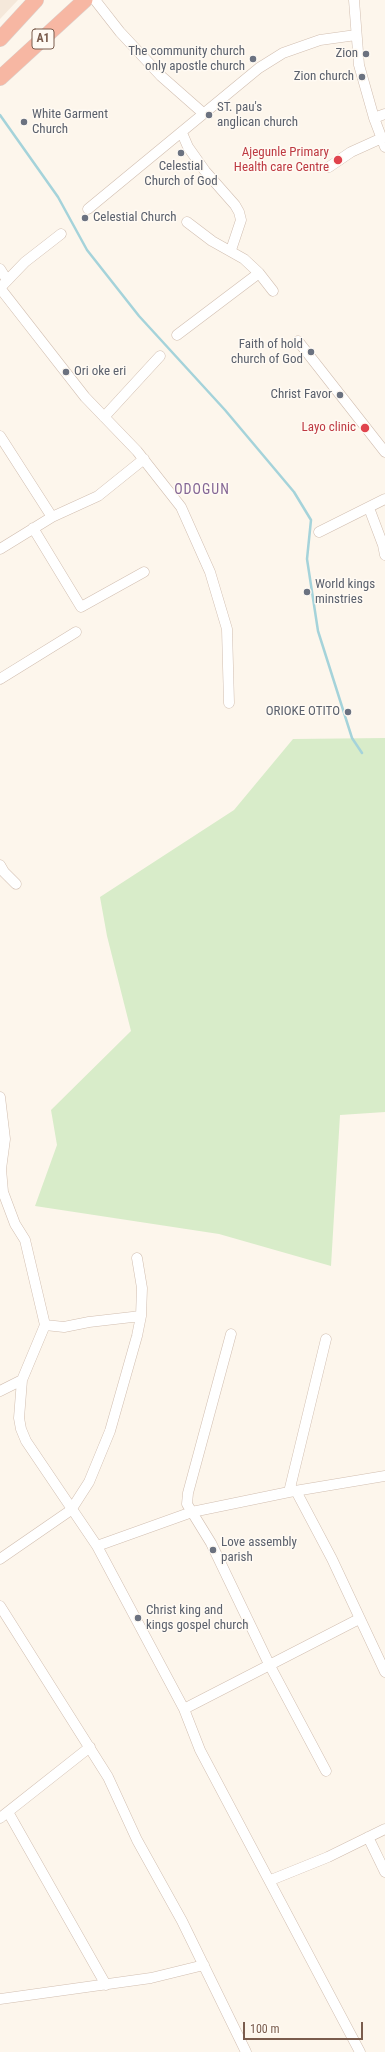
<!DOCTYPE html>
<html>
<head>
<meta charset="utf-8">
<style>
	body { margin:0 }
	#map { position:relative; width:385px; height:2052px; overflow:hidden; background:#fdf6ec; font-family:"Roboto Condensed",sans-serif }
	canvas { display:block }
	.scale { position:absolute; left:243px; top:2022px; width:120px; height:18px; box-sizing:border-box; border:2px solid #7a5c4d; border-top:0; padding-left:5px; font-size:12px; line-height:14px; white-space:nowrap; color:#7a5c4d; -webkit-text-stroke:3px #fffaf3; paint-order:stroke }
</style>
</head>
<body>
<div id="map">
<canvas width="385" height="2052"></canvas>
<div class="scale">100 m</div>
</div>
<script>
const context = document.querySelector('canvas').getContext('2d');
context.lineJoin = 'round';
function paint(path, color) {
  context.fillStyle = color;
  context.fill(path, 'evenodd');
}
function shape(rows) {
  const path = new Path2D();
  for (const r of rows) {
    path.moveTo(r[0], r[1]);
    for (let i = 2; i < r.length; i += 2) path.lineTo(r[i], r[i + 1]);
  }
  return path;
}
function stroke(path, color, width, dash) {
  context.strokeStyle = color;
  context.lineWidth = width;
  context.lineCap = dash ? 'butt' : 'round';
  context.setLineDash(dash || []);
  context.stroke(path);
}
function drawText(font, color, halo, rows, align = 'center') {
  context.font = font + ' "Roboto Condensed",sans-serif';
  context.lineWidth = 3;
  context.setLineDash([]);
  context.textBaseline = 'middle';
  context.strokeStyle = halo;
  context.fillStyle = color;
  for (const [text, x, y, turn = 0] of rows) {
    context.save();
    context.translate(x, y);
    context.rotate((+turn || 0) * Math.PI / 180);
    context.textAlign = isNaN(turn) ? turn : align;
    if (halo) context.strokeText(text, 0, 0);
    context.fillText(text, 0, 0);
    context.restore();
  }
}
const residential = shape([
	[0,0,18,0,0,19]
]);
const green = shape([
	[385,738,385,1112,340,1115,331,1266,219,1234,35,1206,57,1145,51,1110,131,1031,107,936,100,897,234,810,293,739]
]);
const stream = shape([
	[0,115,58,197,87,250,139,316,225,410,294,492,311,520,307,559,318,631,352,738,362,753]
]);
const minor = shape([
	[95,0,120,32,161,76,203,113],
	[354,0,359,65,374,118,385,147],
	[374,118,385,114],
	[182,133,188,147,205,171,235,205,239,212,241,220,231,250],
	[329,167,351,152,382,138],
	[88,209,259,68,283,53,320,40,356,35],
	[187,222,212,241,244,259,259,273],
	[0,269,7,280],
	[0,288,85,397,137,451,181,507,210,572,227,629,229,703],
	[0,288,25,262,61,234],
	[177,335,259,273,273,291],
	[298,341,385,452],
	[104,417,160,356],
	[0,436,52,517],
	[369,508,383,545,385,555],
	[33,528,81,607,144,572],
	[319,532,385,499],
	[0,549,52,517,98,496,144,459],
	[0,679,76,632],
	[0,865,4,872,16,884],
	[0,1097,5,1139,1,1169,3,1192,15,1224,25,1240,45,1325,22,1380,19,1418,21,1429,26,1441,97,1546,184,1709,200,1750,360,2052],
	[45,1325,64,1327,89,1322,141,1316],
	[231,1334,188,1493,187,1504,211,1543,269,1664,326,1771],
	[0,1391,22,1380],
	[296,1491,332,1559,385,1672],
	[289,1492,326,1339],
	[97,1546,192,1512,289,1492,385,1476],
	[0,1559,71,1510,89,1482,110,1431,137,1336,141,1316,142,1288,137,1258],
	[0,1606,108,1777,137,1840,182,1921,246,2052],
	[184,1709,359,1619],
	[8,1812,106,1985],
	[0,1818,90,1747],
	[368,1837,385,1872],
	[271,1880,328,1857,385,1829],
	[0,1999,151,1978,204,1965]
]);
const highway = shape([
	[0,39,36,0],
	[0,78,85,0]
]);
const markers = [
	[366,54,4,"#6b7280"],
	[253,59,4,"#6b7280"],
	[362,77,4,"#6b7280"],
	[209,115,4,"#6b7280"],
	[24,122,4,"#6b7280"],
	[181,153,4,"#6b7280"],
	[338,160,5,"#e0444e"],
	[85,218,4,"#6b7280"],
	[311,352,4,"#6b7280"],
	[66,372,4,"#6b7280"],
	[340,395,4,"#6b7280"],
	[365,428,5,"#e0444e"],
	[307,592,4,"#6b7280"],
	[348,712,4,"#6b7280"],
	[213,1550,4,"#6b7280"],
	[138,1618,4,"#6b7280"]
];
const shields = [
	[43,39,22]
];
const shieldNames = [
	["A1",43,39]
];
const worshipNames = [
	["The community church",245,52,"right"],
	["only apostle church",245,67,"right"],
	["Zion",358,54,"right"],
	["Zion church",354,77,"right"],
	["ST. pau's",217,108],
	["anglican church",217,123],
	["White Garment",32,115],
	["Church",32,130],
	["Celestial",181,167,"center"],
	["Church of God",181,182,"center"],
	["Celestial Church",93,218],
	["Faith of hold",303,345,"right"],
	["church of God",303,360,"right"],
	["Ori oke eri",74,372],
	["Christ Favor",332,395,"right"],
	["World kings",315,585],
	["minstries",315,600],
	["ORIOKE OTITO",340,712,"right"],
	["Love assembly",221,1543],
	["parish",221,1558],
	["Christ king and",146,1611],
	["kings gospel church",146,1626]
];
const healthNames = [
	["Ajegunle Primary",329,153],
	["Health care Centre",329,168],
	["Layo clinic",356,428]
];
const neighbourhoodNames = [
	["ODOGUN",202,490]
];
paint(residential, '#f5e8da');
paint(green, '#d8ecc9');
stroke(stream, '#a5d3da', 2.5);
stroke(minor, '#d1beb0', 11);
stroke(highway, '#dad1cd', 16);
stroke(minor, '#fff', 10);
stroke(highway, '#f7b7a3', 15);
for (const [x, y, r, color] of markers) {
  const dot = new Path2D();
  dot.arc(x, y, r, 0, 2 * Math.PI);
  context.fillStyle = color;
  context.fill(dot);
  stroke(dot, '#fffaf3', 1.5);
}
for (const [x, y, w] of shields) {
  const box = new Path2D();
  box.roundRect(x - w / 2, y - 10, w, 20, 3);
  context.fillStyle = '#fffaf3';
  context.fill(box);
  stroke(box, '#7a5c4d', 1);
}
drawText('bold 12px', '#7a5c4d', null, shieldNames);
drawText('13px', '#5b616d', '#fffaf3', worshipNames, 'left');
drawText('13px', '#be3a42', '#fffaf3', healthNames, 'right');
context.letterSpacing = '1px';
drawText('14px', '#846695', '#fffaf3', neighbourhoodNames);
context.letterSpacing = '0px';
</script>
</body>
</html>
